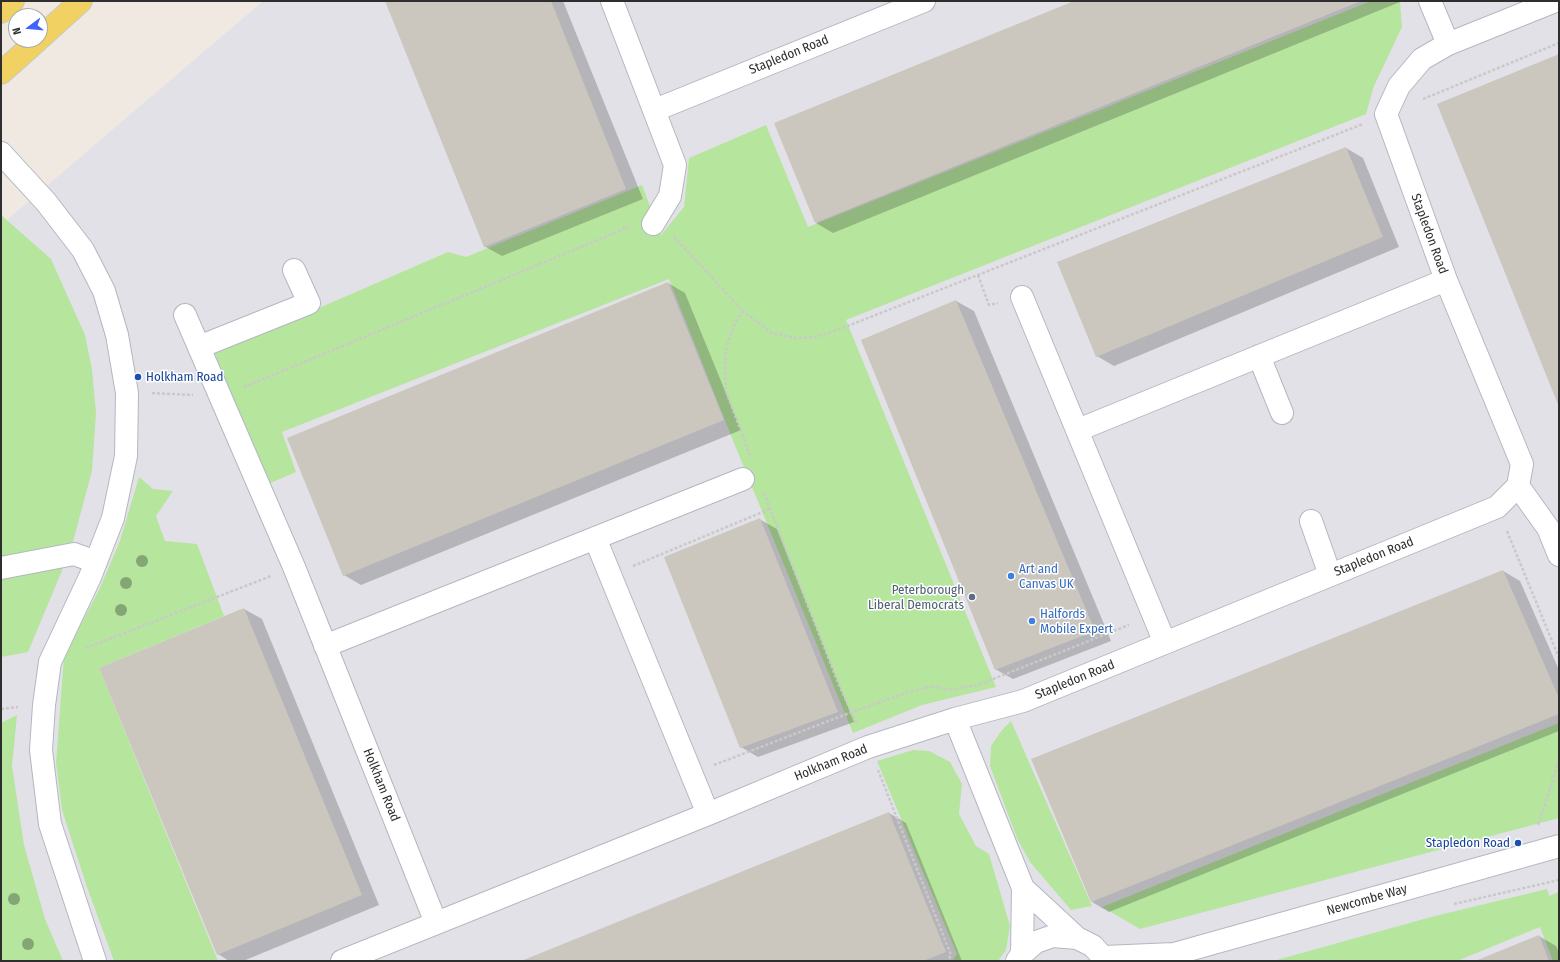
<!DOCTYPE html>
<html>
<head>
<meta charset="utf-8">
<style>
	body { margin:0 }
	#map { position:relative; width:1560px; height:962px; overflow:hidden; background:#efe9e1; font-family:"Fira Sans Condensed",sans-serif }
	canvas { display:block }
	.frame { position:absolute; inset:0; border:2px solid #2e2e2e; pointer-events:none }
	.north { position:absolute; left:8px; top:8px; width:40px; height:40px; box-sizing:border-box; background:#fff; border:1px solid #ababab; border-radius:50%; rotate:254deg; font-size:11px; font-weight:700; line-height:16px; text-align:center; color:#2e2e2e }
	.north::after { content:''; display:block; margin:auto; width:14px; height:18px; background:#4264fb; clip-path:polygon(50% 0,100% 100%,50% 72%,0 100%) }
</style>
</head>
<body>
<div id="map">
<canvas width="1560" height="962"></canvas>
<div class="frame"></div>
<div class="north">N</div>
</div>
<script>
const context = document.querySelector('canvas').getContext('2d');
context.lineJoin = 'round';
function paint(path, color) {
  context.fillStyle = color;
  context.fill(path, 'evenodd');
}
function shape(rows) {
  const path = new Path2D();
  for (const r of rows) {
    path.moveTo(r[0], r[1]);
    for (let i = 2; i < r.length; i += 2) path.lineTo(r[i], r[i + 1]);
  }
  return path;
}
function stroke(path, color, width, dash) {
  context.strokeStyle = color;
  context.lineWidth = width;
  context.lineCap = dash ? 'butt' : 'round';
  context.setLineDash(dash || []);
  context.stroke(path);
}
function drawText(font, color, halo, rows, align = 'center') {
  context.font = font + ' "Fira Sans Condensed",sans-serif';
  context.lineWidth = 3;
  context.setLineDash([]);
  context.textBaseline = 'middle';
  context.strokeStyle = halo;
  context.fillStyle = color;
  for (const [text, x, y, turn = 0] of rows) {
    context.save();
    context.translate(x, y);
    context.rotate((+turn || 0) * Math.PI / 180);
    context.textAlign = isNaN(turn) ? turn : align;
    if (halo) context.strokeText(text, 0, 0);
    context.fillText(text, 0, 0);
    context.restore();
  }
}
const industrial = shape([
	[263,1,1559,1,1559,961,1,961,1,235,7,220]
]);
const green = shape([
	[1371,1,1400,1,1402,27,1374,86,1366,114,846,320,996,687,922,705,853,733,734,443,669,279,282,432,296,472,268,484,248,442,215,353,448,252,466,257,642,185,661,235,684,207,689,158,766,125,808,227],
	[1,215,51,259,85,335,92,369,96,413,92,471,71,549,28,652,1,657],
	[139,477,153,489,173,491,156,516,165,541,197,544,224,616,99,668,218,961,114,961,87,887,62,810,56,763,64,656,99,590,120,541],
	[17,715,12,766,24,845,45,919,63,961,1,961,1,723],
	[1011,721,1092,906,1071,910,1030,862,1017,838,990,766,991,746,1002,730],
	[1559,723,1559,818,1140,929,1102,907],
	[913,750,929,751,950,762,962,784,959,814,976,846,989,854,1010,926,1006,950,998,961,952,961,957,954,877,761],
	[1547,889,1549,896,1559,892,1559,961,1553,961,1540,927,1457,961,1273,961,1431,917]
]);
const shadow = shape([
	[386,1,563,1,643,199,502,256,484,246],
	[1076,1,1400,2,833,233,816,223],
	[1346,148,1363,158,1399,247,1114,366,1097,356],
	[668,283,685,293,741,430,361,585,344,575],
	[956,301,974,311,1111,641,1013,679,995,669,862,340],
	[759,519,777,529,854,722,758,757,741,747],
	[1503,571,1520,581,1559,670,1559,731,1109,912,1092,902],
	[244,609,262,619,379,905,243,961,229,961,218,954],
	[889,813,906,823,962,961,524,961],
	[1539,936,1556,946,1559,953,1559,961,1478,961]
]);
const building = shape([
	[385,1,551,1,626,189,484,247],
	[1074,1,1361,1,815,223,774,123],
	[1559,54,1559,407,1437,104],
	[1346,147,1383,237,1096,357,1057,262],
	[668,282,724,420,343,576,287,438],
	[956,300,1095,631,995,670,861,340],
	[760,518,838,712,740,748,664,557],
	[1503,570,1559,698,1559,714,1091,902,1031,759],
	[244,608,362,895,217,955,99,668],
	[889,812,946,952,923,961,521,961],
	[1539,935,1549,961,1475,961]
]);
const path = shape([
	[1423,99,1559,43],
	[674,237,743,311,772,333,795,338,816,337,845,327,1363,124],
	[978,275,989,305,998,303],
	[743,311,735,323,726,347,725,367,726,391,750,455],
	[244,387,629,227],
	[152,393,193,395],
	[764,493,839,685,857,724],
	[1507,531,1559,658],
	[633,566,770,509],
	[86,648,271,576],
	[1,709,18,707],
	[714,765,852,712,909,692,933,686,948,690,978,685,1129,625],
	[878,770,951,955,948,961],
	[1538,825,1559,761],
	[1454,904,1559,880]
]);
const minor = shape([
	[612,1,675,165,670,196,653,224],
	[1430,1,1448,44],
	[655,110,924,1],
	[1,153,46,202,83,250,104,291,117,335,127,393,126,456,113,518,90,577,50,662,44,705,41,750,50,824,95,961],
	[1022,297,1165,643],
	[185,315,294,567,436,923],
	[199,347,309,303,294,270],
	[1259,356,1282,413],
	[1078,430,1446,280],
	[1518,486,1548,528,1559,555],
	[1311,521,1330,575],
	[595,538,708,814],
	[1,568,74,554,96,562],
	[325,646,743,479],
	[1023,888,1077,938],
	[1022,954,1023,888,955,719,1023,701,1497,507,1518,486,1522,464,1446,280,1386,114,1399,86,1422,59,1448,44,1555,1],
	[1104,957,1174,954,1559,846],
	[342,961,708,814,868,747,955,719],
	[1017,961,1022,954,1036,942,1053,936,1077,938,1093,946,1106,961]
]);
const major = shape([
	[1,12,13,1],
	[40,38,81,1],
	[1,73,38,40]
]);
const trees = [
	[142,561],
	[126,583],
	[121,610],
	[14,899],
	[28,944]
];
const markers = [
	[138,377,4,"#1a4fb4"],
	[1011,576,4,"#3f7fe0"],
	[972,597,4,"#5c6f8a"],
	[1032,621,4,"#3f7fe0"],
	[1518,843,4,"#1a4fb4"]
];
const streetNames = [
	["Stapledon Road",789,55,-22],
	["Stapledon Road",1429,234,70],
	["Stapledon Road",1374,557,-22],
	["Stapledon Road",1075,680,-22],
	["Holkham Road",831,763,-22],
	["Holkham Road",381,785,68],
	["Newcombe Way",1367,900,-16]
];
const transitNames = [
	["Holkham Road",146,377],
	["Stapledon Road",1510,843,"right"]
];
const shopNames = [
	["Art and",1019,569],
	["Canvas UK",1019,584],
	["Halfords",1040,614],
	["Mobile Expert",1040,629]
];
const serviceNames = [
	["Peterborough",964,590],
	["Liberal Democrats",964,605]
];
paint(industrial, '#e3e1e8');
paint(green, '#b6e59e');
paint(shadow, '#0003');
paint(building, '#cbc7bf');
stroke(minor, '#b4b7c1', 24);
stroke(major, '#c9c9c9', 24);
stroke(path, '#c9c9c9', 2.5, [3, 2]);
stroke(minor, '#fff', 22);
stroke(major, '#f2d163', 22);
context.fillStyle = '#84a574';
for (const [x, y] of trees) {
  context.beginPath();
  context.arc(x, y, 6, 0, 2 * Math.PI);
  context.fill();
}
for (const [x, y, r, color] of markers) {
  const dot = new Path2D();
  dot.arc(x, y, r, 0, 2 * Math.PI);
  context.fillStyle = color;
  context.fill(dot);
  stroke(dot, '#fff', 1.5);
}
drawText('13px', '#2e2e2e', '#fff', streetNames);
drawText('13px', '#164399', '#fff', transitNames, 'left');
drawText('13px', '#366cbe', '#fff', shopNames, 'left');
drawText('13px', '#4e5e75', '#fff', serviceNames, 'right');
</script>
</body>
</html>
